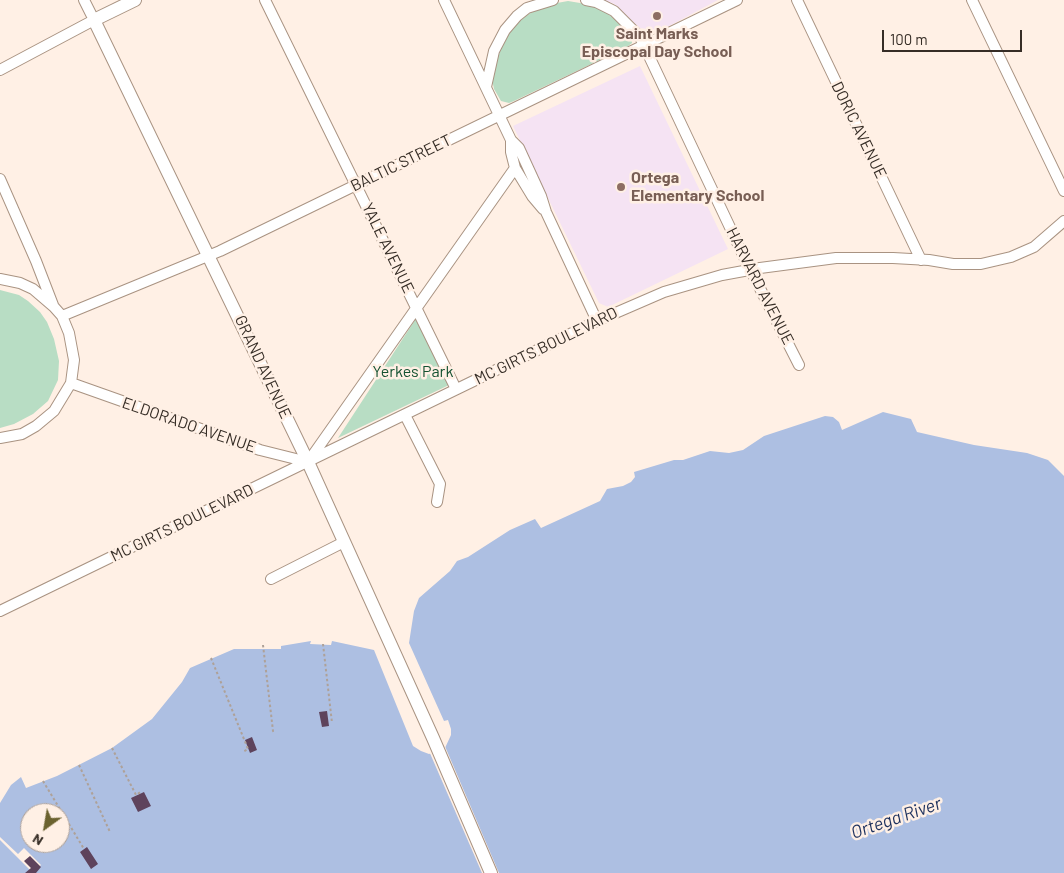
<!DOCTYPE html>
<html>
<head>
<meta charset="utf-8">
<style>
	body { margin:0 }
	#map { position:relative; width:1064px; height:873px; overflow:hidden; background:#fff0e5; font-family:Barlow,sans-serif }
	canvas { display:block }
	.north { position:absolute; left:20px; top:803px; width:50px; height:50px; box-sizing:border-box; background:#fff0e5; border:1px solid #afa299; border-radius:50%; rotate:212deg; font-size:14px; font-weight:700; line-height:20px; text-align:center; color:#362d26 }
	.north::after { content:''; display:block; margin:auto; width:18px; height:22px; background:#6b622f; clip-path:polygon(50% 0,100% 100%,50% 72%,0 100%) }
	.scale { position:absolute; left:882px; top:30px; width:140px; height:22px; box-sizing:border-box; border:2px solid #362d26; border-top:0; padding-left:6px; font-size:15px; line-height:18px; white-space:nowrap; color:#362d26; -webkit-text-stroke:4px #fff0e5; paint-order:stroke }
</style>
</head>
<body>
<div id="map">
<canvas width="1064" height="873"></canvas>
<div class="north">N</div>
<div class="scale">100 m</div>
</div>
<script>
const context = document.querySelector('canvas').getContext('2d');
context.lineJoin = 'round';
function paint(path, color) {
  context.fillStyle = color;
  context.fill(path, 'evenodd');
}
function shape(rows) {
  const path = new Path2D();
  for (const r of rows) {
    path.moveTo(r[0], r[1]);
    for (let i = 2; i < r.length; i += 2) path.lineTo(r[i], r[i + 1]);
  }
  return path;
}
function stroke(path, color, width, dash) {
  context.strokeStyle = color;
  context.lineWidth = width;
  context.lineCap = dash ? 'butt' : 'round';
  context.setLineDash(dash || []);
  context.stroke(path);
}
function drawText(font, color, halo, rows, align = 'center') {
  context.font = font + ' Barlow,sans-serif';
  context.lineWidth = 5;
  context.setLineDash([]);
  context.textBaseline = 'middle';
  context.strokeStyle = halo;
  context.fillStyle = color;
  for (const [text, x, y, turn = 0] of rows) {
    context.save();
    context.translate(x, y);
    context.rotate((+turn || 0) * Math.PI / 180);
    context.textAlign = isNaN(turn) ? turn : align;
    if (halo) context.strokeText(text, 0, 0);
    context.fillText(text, 0, 0);
    context.restore();
  }
}
const education = shape([
	[603,0,718,0,656,33,640,28,614,4],
	[640,66,728,249,608,307,599,303,513,126]
]);
const green = shape([
	[568,1,592,5,603,10,631,32,632,43,627,47,514,101,509,103,501,101,494,89,492,79,495,65,504,41,512,28,527,15,546,5],
	[0,290,19,295,28,301,40,312,47,322,54,339,59,361,58,380,48,401,33,414,14,424,0,428],
	[417,317,449,385,338,438]
]);
const water = shape([
	[883,412,911,419,917,432,974,445,1027,453,1048,460,1064,476,1064,873,0,873,0,803,11,785,21,777,26,788,57,776,112,748,152,719,182,682,190,668,234,649,281,649,281,646,311,641,310,644,331,645,332,641,374,650,413,746,421,751,429,754,445,748,451,735,451,729,448,720,444,721,409,643,414,611,419,598,450,571,457,561,468,557,510,530,535,519,541,528,600,501,607,489,623,486,631,482,635,477,634,472,674,460,683,460,710,451,729,453,743,450,764,436,825,416,833,417,839,422,842,430],
	[30,813,60,813,60,843,30,843]
]);
const pier = shape([
	[444,744,499,873,482,873,429,751],
	[0,837,18,854,24,848,41,865,33,873,0,840]
]);
const building = shape([
	[327,711,329,726,322,727,319,712],
	[252,737,257,750,250,753,245,740],
	[144,792,151,806,138,812,131,798],
	[87,847,98,864,91,869,80,852],
	[30,856,41,867,36,873,25,873,31,868,24,861]
]);
const path = shape([
	[323,644,332,723],
	[263,645,273,731,270,732],
	[211,658,248,749,243,752],
	[112,748,136,795,142,791],
	[79,765,110,832],
	[43,781,84,849]
]);
const minor = shape([
	[265,0,456,389],
	[444,0,511,140,519,148,541,196,546,212,597,321],
	[586,0,596,2,614,11,640,37,744,257,799,365],
	[797,0,921,260],
	[972,0,1064,191],
	[0,70,94,20,84,0],
	[486,87,494,51,505,30,517,16,527,8,553,0],
	[511,140,511,152,515,168,532,196,543,209],
	[0,179,36,261,53,305],
	[0,279,20,283,33,289,54,307,62,316,69,333,74,360,71,383,54,411,36,426,22,434,0,438],
	[62,316,220,251,737,0],
	[71,383,260,450,308,462,515,168],
	[405,415,440,484,437,502],
	[271,579,344,542],
	[0,611,597,321,664,292,722,275,760,268,836,258,893,258,929,260,953,264,981,264,1011,257,1034,247,1064,221]
]);
const major = shape([
	[135,0,94,20,308,462,433,738,491,873]
]);
const markers = [
	[657,16,5,"#8d6e63"],
	[621,187,5,"#8d6e63"]
];
const educationNames = [
	["Saint Marks",657,34],
	["Episcopal Day School",657,52],
	["Ortega",631,178,"left"],
	["Elementary School",631,196,"left"]
];
const streetNames = [
	["DORIC AVENUE",859,130,64],
	["BALTIC STREET",401,163,-26],
	["YALE AVENUE",388,248,64],
	["HARVARD AVENUE",760,286,63],
	["MC GIRTS BOULEVARD",546,346,-26],
	["GRAND AVENUE",263,367,65],
	["ELDORADO AVENUE",189,425,19],
	["MC GIRTS BOULEVARD",182,523,-26]
];
const parkNames = [
	["Yerkes Park",413,372]
];
const waterNames = [
	["Ortega River",896,818,-19]
];
paint(education, '#f5e3f3');
paint(green, '#b8ddc4');
paint(water, '#adbfe2');
paint(pier, '#fff0e5');
paint(building, '#5e435c');
stroke(minor, '#a99382', 12);
stroke(major, '#a99382', 14);
stroke(path, '#aea198', 2, [2.5, 2.5]);
stroke(minor, '#fff', 10);
stroke(major, '#fff', 12);
for (const [x, y, r, color] of markers) {
  const dot = new Path2D();
  dot.arc(x, y, r, 0, 2 * Math.PI);
  context.fillStyle = color;
  context.fill(dot);
  stroke(dot, '#fff0e5', 2);
}
drawText('bold 16px', '#785e54', '#fff0e5', educationNames);
drawText('16px', '#362d26', '#fff0e5', streetNames);
drawText('16px', '#135130', '#fff0e5', parkNames);
drawText('italic 18px', '#1d315e', '#fff0e5', waterNames);
</script>
</body>
</html>
